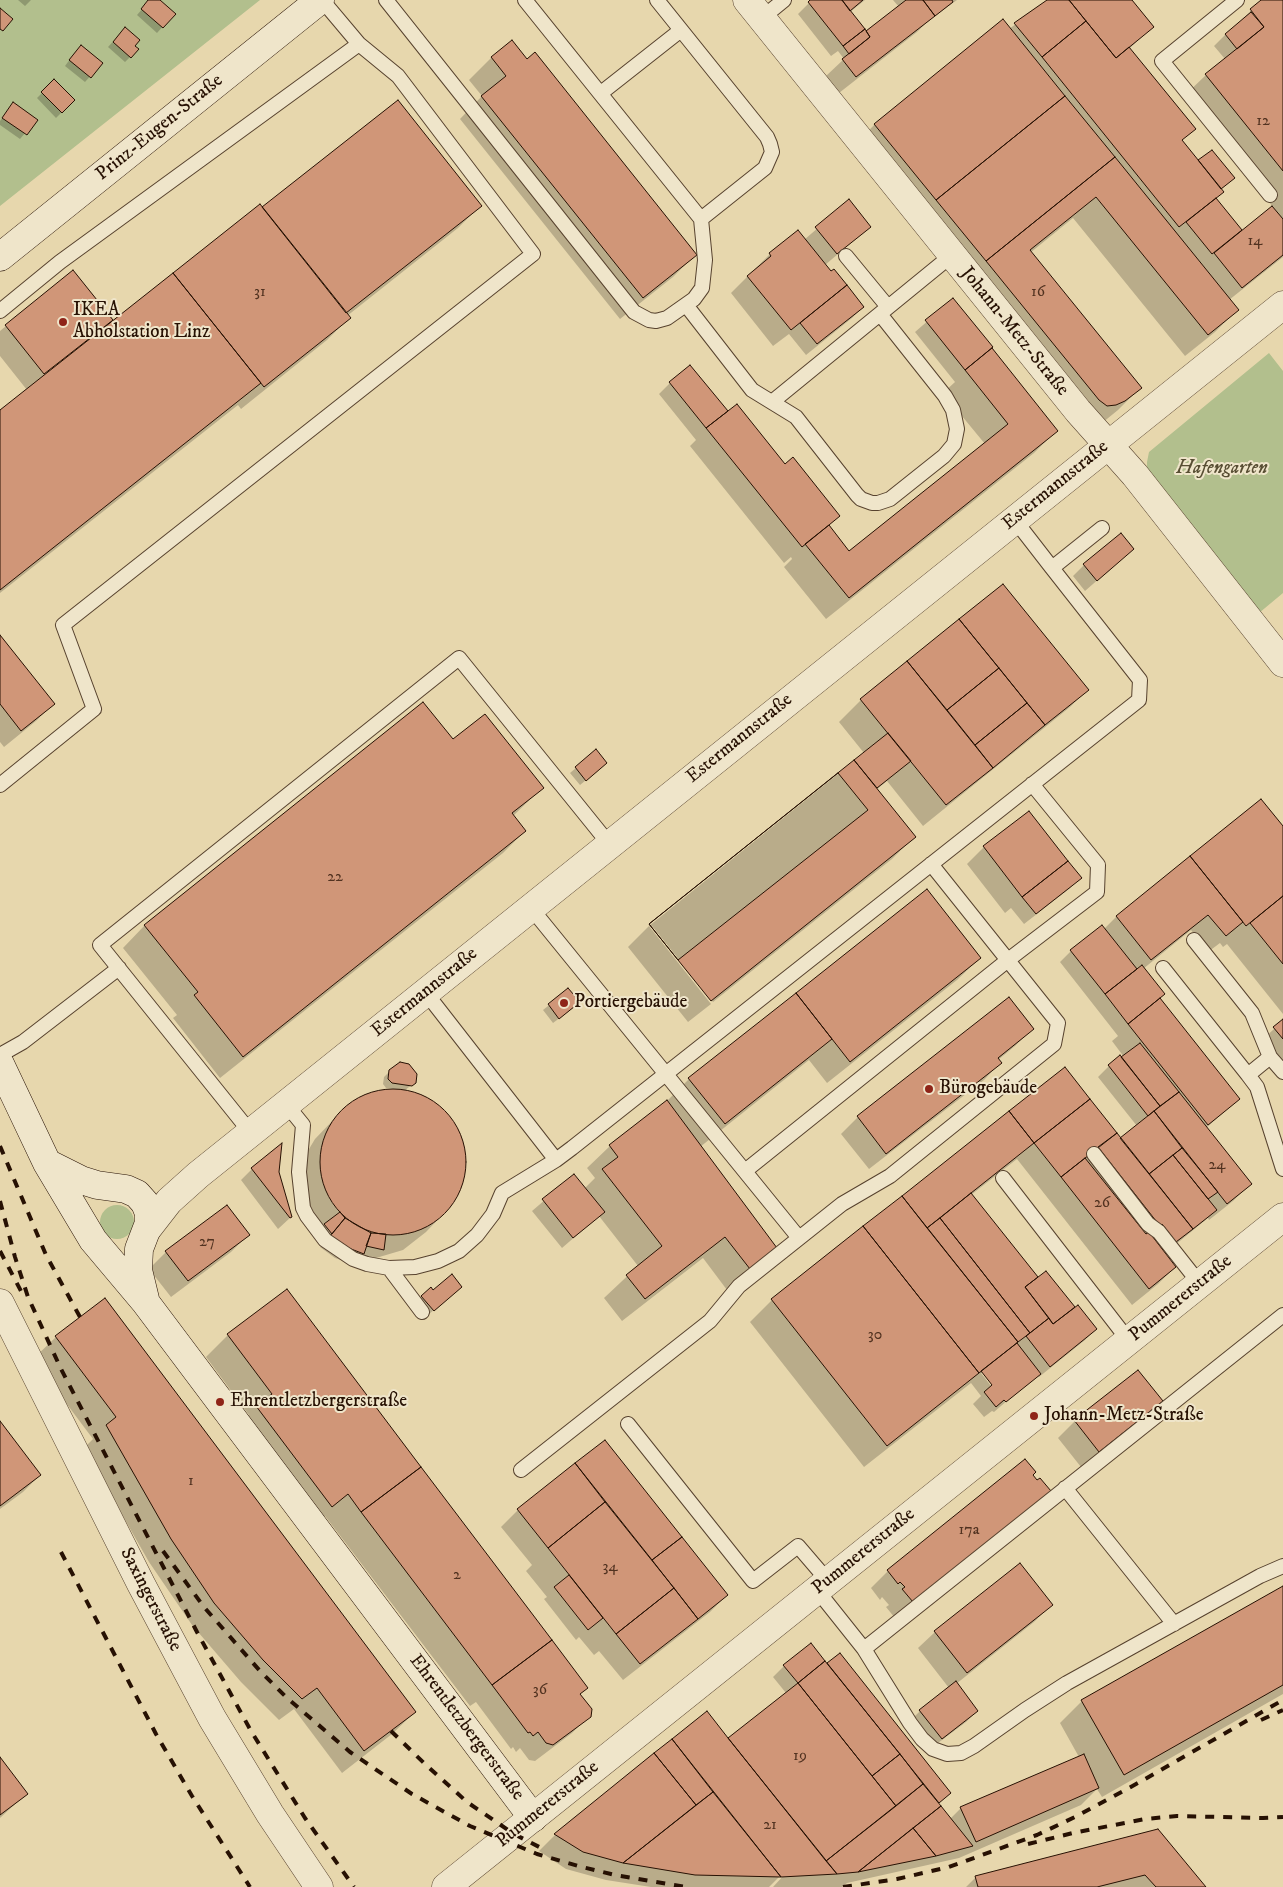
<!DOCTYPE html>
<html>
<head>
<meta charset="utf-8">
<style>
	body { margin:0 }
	canvas { display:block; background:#e7d7ad }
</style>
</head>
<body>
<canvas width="1283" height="1887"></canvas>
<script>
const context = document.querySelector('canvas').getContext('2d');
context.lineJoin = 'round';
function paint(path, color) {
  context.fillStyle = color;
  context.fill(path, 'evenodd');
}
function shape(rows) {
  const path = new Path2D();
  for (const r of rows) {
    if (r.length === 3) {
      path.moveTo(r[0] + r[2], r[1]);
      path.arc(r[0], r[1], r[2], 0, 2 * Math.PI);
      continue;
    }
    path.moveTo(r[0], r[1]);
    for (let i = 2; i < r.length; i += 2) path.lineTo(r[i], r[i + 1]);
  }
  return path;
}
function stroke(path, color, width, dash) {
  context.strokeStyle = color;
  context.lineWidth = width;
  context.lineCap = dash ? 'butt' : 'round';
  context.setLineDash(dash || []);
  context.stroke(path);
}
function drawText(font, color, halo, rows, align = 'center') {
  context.font = font + ' "IM FELL DW Pica",serif';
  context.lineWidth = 4;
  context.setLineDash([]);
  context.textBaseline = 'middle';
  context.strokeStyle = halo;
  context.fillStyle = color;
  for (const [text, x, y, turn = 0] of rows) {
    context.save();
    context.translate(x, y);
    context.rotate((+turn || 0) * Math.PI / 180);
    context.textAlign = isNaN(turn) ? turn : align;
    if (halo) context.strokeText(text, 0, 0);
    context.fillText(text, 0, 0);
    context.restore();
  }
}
const green = shape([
	[0,0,260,0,0,206],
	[1269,353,1283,371,1283,593,1259,613,1147,470,1147,462,1149,452],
	[117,1222,17]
]);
const shadow = shape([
	[18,0,31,0,25,6],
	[150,0,158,0,174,14,157,33,137,15],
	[812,0,865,0,850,12,866,33,899,7,893,0,957,0,928,21,917,32,839,93,826,76,844,59,838,51,831,56,798,14],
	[1046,0,1131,0,1152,27,1129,49,1194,129,1181,141,1220,189,1215,199,1242,232,1273,207,1183,97,1206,75,1225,59,1214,46,1225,35,1263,0,1283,0,1283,257,1229,300,1237,310,1215,332,1185,356,1073,218,1030,253,1140,388,1118,410,1102,423,853,147,875,124,1047,2],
	[120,34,134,46,130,57,125,62,108,47],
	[511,42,695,255,673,277,620,319,460,119,482,96,469,80,491,58],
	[76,51,102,63,85,82,65,66],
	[54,81,74,100,56,118,37,98],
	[13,104,36,120,20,139,0,125,0,121],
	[849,201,870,227,825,265,831,273,834,271,863,307,852,318,806,355,789,334,773,346,731,293,770,254,798,232,804,240],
	[480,206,458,228,347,316,349,318,327,340,241,409,238,405,0,593,0,411,27,390,0,356,0,331,6,326,73,272,113,322,262,209],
	[953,299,1056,431,1034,453,826,619,784,567,792,559,791,557,784,563,690,446,696,440,659,394,670,383,726,411,838,516,828,526,849,553,985,444,943,393,955,382,915,332],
	[1133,549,1085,591,1073,576,1084,565],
	[1003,586,1087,690,1070,707,923,826,887,781,876,790,914,837,892,859,713,1002,652,926,649,926,864,753,839,722,861,700],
	[0,637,53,704,36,721,4,747,0,742],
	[453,741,542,788,513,816,525,831,503,853,220,1078,173,1018,177,1015,123,948,145,925],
	[596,751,601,768,580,785,570,773],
	[1261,801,1283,828,1283,1014,1227,944,1223,947,1220,943,1208,952,1191,930,1143,969,1159,998,1239,1099,1206,1128,1250,1184,1233,1201,1209,1220,1208,1218,1164,1254,1175,1267,1158,1284,1132,1305,1017,1159,971,1195,1038,1279,1046,1272,1075,1308,1096,1329,1085,1340,1039,1377,1037,1375,994,1412,992,1411,984,1417,973,1404,981,1396,971,1383,864,1467,750,1322,772,1300,1065,1069,1120,1139,1137,1126,1098,1077,1109,1066,1124,1057,1112,1041,1118,1036,1060,962,1071,951,1102,927,1104,929,1116,917],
	[981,1373,984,1373,997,1389,995,1391],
	[1029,812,1080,878,1069,889,1024,924,1011,908,1005,913,967,864,984,847],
	[649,926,711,1004,688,1022,628,947],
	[980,958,957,980,827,1083,809,1060,700,1147,776,1248,727,1290,703,1258,622,1321,604,1298,638,1266,599,1216,562,1248,532,1211,574,1175,585,1188,595,1178,587,1168,610,1146,667,1101,689,1079],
	[568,990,573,1008,553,1023,543,1010],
	[1008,999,1032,1029,1015,1046,998,1060,1000,1063,984,1080,869,1169,841,1134,858,1117],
	[1283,1021,1283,1064,1263,1039],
	[390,1071,415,1082,403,1092,415,1094,440,1108,457,1129,465,1156,462,1184,448,1209,426,1232,403,1250,376,1258,360,1256,352,1264,335,1258,320,1247,325,1242,306,1219,300,1164,315,1139,337,1116,360,1098,393,1089,386,1088,383,1084,384,1077],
	[252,1169,291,1217,278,1229,241,1180],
	[248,1235,231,1252,171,1297,149,1269,166,1252],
	[433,1292,455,1292,428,1315,417,1302,422,1297],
	[104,1300,415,1712,392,1734,342,1773,294,1709,279,1720,241,1682,192,1625,149,1562,84,1448,93,1439,33,1359,56,1337],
	[228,1335,586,1688,579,1695,589,1716,572,1733,535,1761,529,1760,520,1748,516,1752,513,1747,511,1749,476,1702,470,1706,325,1516,309,1528,235,1429,249,1415,206,1357],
	[1161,1401,1145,1418,1081,1467,1058,1438,1075,1421],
	[0,1423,40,1475,23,1492,0,1509],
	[605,1441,727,1595,710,1612,623,1680,599,1651,594,1655,579,1637,576,1640,544,1599,547,1597,526,1571,532,1565,501,1527,518,1510],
	[1025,1460,1037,1482,1049,1491,1032,1507,895,1618,886,1607,889,1605,882,1597,880,1600,871,1588,888,1571],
	[1283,1587,1283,1694,1102,1797,1097,1789,1081,1805,959,1858,847,1883,842,1887,773,1887,784,1875,781,1875,769,1887,651,1887,606,1880,566,1869,539,1851,555,1835,707,1713,728,1740,786,1693,773,1677,784,1666,827,1665,839,1655,944,1798,937,1803,950,1819,961,1808,1079,1757,1060,1723,1082,1701],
	[1051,1605,1034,1622,956,1684,977,1711,966,1722,930,1749,909,1722,920,1711,949,1688,918,1648,935,1632],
	[0,1759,26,1794,0,1818],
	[1158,1831,1204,1887,966,1887,976,1877]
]);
const building = shape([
	[148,0,160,0,176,14,163,28,141,9,148,0],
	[810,0,842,0,865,29,843,46,808,2,810,0],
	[842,0,863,0,850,11,842,0],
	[906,0,923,0,935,16,856,77,842,59,870,37,866,31,906,0],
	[923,0,952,0,953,2,935,16,923,0],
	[1047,0,1069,0,1086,21,1042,57,1014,23,1047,0],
	[1069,0,1132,0,1154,27,1116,58,1069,0],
	[1261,0,1283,0,1283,171,1205,74,1264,27,1250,9,1261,0],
	[0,8,13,19,3,31,0,29,0,8],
	[1251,12,1264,27,1237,49,1225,34,1251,12],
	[1003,19,1065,96,936,200,874,124,1003,19],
	[1086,21,1116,58,1129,47,1196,129,1182,140,1224,192,1179,227,1042,57,1086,21],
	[125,27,140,40,135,46,139,49,131,58,113,42,125,27],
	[865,29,870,37,849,54,843,46,865,29],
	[512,40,527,59,535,52,697,255,643,298,481,96,506,76,491,57,512,40],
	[81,45,103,63,91,78,69,60,81,45],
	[54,79,75,100,62,113,41,92,54,79],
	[1065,96,1115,157,986,261,936,200,1065,96],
	[398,100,482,206,346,313,262,207,398,100],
	[13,102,38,120,27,135,2,118,13,102],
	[1212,150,1235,178,1221,189,1198,160,1212,150],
	[1115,157,1239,310,1208,335,1096,197,1030,250,1142,388,1125,401,1116,405,1107,406,1099,400,986,261,1115,157],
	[1216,198,1242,230,1212,254,1186,222,1216,198],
	[849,199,871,227,837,254,815,227,849,199],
	[260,204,351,318,264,387,173,273,260,204],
	[1272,206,1283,219,1283,255,1242,288,1214,253,1272,206],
	[798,230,831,271,834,269,847,285,791,330,747,276,771,256,769,253,798,230],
	[73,270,113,320,44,374,5,325,73,270],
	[173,273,261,383,0,590,0,410,173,273],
	[847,285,864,307,817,344,800,323,847,285],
	[953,298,993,347,965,370,925,320,953,298],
	[992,348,1058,431,849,598,805,544,829,525,849,551,1008,424,965,370,992,348],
	[690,365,728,411,706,428,669,382,690,365],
	[737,404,785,464,793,457,840,516,802,547,706,428,737,404],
	[1121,533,1134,549,1097,581,1083,564,1121,533],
	[1003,584,1089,690,1045,725,959,619,1003,584],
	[959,619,999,668,947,710,907,661,959,619],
	[0,635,55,704,21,731,0,704,0,635],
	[907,661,993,768,946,805,860,699,907,661],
	[999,668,1027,703,975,745,947,710,999,668],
	[423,702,453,739,485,714,544,788,512,813,526,831,243,1057,194,995,198,992,144,925,423,702],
	[1027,703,1045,725,993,768,975,745,1027,703],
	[888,733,911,761,877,788,854,760,888,733],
	[596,749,607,763,586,781,575,767,596,749],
	[854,760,916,837,711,1001,649,924,854,760],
	[838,773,868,810,678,960,649,924,838,773],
	[1261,799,1283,826,1283,896,1246,926,1190,856,1261,799],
	[1029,811,1068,861,1022,897,983,846,1029,811],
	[1190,856,1243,922,1226,936,1208,915,1151,960,1116,916,1190,856],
	[1068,861,1082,878,1036,914,1022,897,1068,861],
	[927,889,981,958,850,1062,796,993,927,889],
	[1283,896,1283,964,1250,923,1283,896],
	[1102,925,1137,969,1105,994,1070,950,1102,925],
	[1142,965,1165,994,1128,1024,1105,994,1142,965],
	[568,988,580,1002,559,1019,548,1004,568,988],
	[796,993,832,1039,725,1124,688,1078,796,993],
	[1009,997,1034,1029,998,1058,1002,1063,886,1154,857,1116,1009,997],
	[1160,998,1240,1099,1208,1125,1128,1024,1160,998],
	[1283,1019,1283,1039,1273,1027,1283,1019],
	[1140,1043,1179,1092,1160,1106,1121,1057,1140,1043],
	[1120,1055,1160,1106,1148,1116,1108,1065,1120,1055],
	[400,1062,409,1064,417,1074,416,1083,412,1086,392,1083,388,1079,389,1070,400,1062],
	[1065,1067,1090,1099,1034,1143,1009,1111,1065,1067],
	[393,1162,73],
	[1179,1092,1252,1184,1227,1204,1154,1111,1179,1092],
	[1090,1099,1117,1133,1061,1177,1034,1143,1090,1099],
	[667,1100,777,1248,750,1269,725,1237,645,1299,626,1275,662,1246,602,1169,618,1157,609,1145,667,1100],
	[1009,1111,1034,1143,927,1228,902,1196,1009,1111],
	[1154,1111,1182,1148,1149,1174,1120,1138,1154,1111],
	[1117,1133,1193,1229,1176,1242,1162,1224,1160,1226,1098,1147,1117,1133],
	[282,1143,279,1172,292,1217,290,1218,251,1168,282,1143],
	[1182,1148,1218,1192,1208,1199,1173,1155,1182,1148],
	[1173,1155,1217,1210,1193,1229,1149,1174,1173,1155],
	[1085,1158,1146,1234,1149,1232,1176,1267,1149,1289,1061,1177,1085,1158],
	[574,1174,605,1212,573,1238,542,1199,574,1174],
	[971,1193,1038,1277,1025,1287,1049,1318,1030,1333,940,1218,971,1193],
	[902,1196,1018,1342,979,1373,863,1226,902,1196],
	[227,1205,250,1235,188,1281,165,1251,227,1205],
	[340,1212,345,1218,332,1234,324,1224,340,1212],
	[345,1218,371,1233,364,1254,346,1247,330,1236,345,1218],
	[940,1218,1030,1333,1018,1342,927,1228,940,1218],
	[863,1226,979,1373,887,1446,771,1299,863,1226],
	[371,1233,386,1234,384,1250,366,1246,371,1233],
	[1046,1271,1075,1307,1053,1324,1025,1287,1046,1271],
	[452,1274,462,1287,434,1311,421,1296,431,1287,433,1290,452,1274],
	[287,1289,421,1467,361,1512,348,1494,332,1507,256,1406,272,1394,227,1334,287,1289],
	[105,1298,416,1712,364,1751,317,1688,302,1699,263,1660,214,1603,171,1539,106,1425,116,1417,55,1336,105,1298],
	[1078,1305,1097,1329,1050,1367,1026,1336,1049,1318,1053,1324,1078,1305],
	[1017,1343,1041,1374,1006,1402,1004,1400,996,1407,984,1392,992,1385,981,1371,1017,1343],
	[1138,1370,1163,1401,1099,1452,1074,1420,1138,1370],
	[0,1421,41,1475,0,1506,0,1421],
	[605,1440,682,1537,652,1560,575,1463,605,1440],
	[1025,1459,1036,1472,1033,1475,1037,1480,1040,1478,1051,1491,913,1602,902,1589,905,1587,900,1582,898,1584,887,1570,1025,1459],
	[575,1463,605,1502,548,1548,517,1509,575,1463],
	[421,1467,552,1640,492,1685,361,1512,421,1467],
	[605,1502,674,1588,616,1634,548,1548,605,1502],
	[682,1537,728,1595,698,1619,652,1560,682,1537],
	[1020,1563,1053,1605,967,1673,934,1631,1020,1563],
	[569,1575,603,1618,588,1630,554,1587,569,1575],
	[1283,1586,1283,1685,1124,1775,1081,1700,1283,1586],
	[674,1588,698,1619,640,1664,616,1634,674,1588],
	[552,1640,588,1688,580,1694,592,1709,591,1717,553,1745,546,1743,538,1732,533,1736,530,1732,528,1733,492,1685,552,1640],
	[811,1643,825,1661,798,1683,783,1665,811,1643],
	[840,1653,951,1793,939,1803,827,1663,840,1653],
	[825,1661,900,1754,872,1776,798,1683,825,1661],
	[956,1681,978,1711,942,1739,919,1710,956,1681],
	[798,1683,896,1806,826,1861,728,1738,798,1683],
	[707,1711,728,1738,837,1874,781,1877,672,1739,707,1711],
	[672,1739,713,1792,696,1805,654,1753,672,1739],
	[654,1753,696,1805,623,1863,583,1852,554,1834,654,1753],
	[900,1754,923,1784,896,1806,872,1776,900,1754],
	[1084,1754,1099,1788,976,1842,960,1807,1084,1754],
	[0,1757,28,1794,0,1815,0,1757],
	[923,1784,941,1806,858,1872,837,1874,826,1861,923,1784],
	[713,1792,781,1877,695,1875,623,1863,713,1792],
	[941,1806,973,1846,936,1856,913,1828,941,1806],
	[913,1828,936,1856,858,1872,913,1828],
	[1158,1829,1206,1887,1156,1887,1145,1875,1097,1887,978,1887,975,1876,1158,1829]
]);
const lane = shape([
	[386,0,634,312,649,320,656,321,667,318,694,299,702,288,705,260,701,219,525,0],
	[657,0,767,137,770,144,772,152,765,168,701,219],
	[1237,0,1162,61,1270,195],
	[762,18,784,0],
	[601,93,681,30],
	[846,256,888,307],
	[686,305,752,390,796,417,857,495,861,499,872,503,878,503,890,499,944,456,954,444,957,429,953,410,945,396,880,314],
	[0,311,60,262,359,44],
	[772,402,952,255],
	[1014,519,1052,568,1102,528],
	[0,785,94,709,63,625,533,254,398,76,359,44,322,0],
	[531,908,799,1238],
	[1194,940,1252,1013,1270,1057],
	[1163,968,1248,1075],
	[426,993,556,1160],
	[0,1055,23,1042,119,968],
	[1283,1072,1270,1057,1248,1075,1257,1087,1283,1169],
	[286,1104,303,1125,299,1172,303,1208,307,1216,325,1240,353,1259,367,1264,389,1268,415,1267,438,1261,459,1251,477,1235,493,1214,502,1193,556,1160,572,1148,1139,700,1140,680,1052,568],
	[251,1133,100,945,459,658,610,845],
	[1094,1154,1148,1224,1159,1232,1200,1284],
	[745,1171,1008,960,1097,892,1098,865,1032,784],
	[1003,1178,1129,1341],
	[389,1268,422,1312],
	[628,1424,753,1581,798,1546,828,1581],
	[521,1470,710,1321,739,1286,842,1204,890,1176,1054,1044,1058,1023,931,864],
	[1065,1488,1174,1624],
	[817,1590,864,1649,1283,1315],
	[864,1649,910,1723,922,1739,933,1749,947,1754,961,1753,974,1746,1025,1710,1067,1683,1260,1576,1283,1566]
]);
const street = shape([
	[747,0,1078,411,1135,475,1283,663],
	[148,1228,169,1201,198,1175,1283,305],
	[0,1303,141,1584,212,1718,270,1814,319,1887],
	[446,1887,1283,1217]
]);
const secondary = shape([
	[0,257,320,0],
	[0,1064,47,1163,93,1240,146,1303,533,1818],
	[47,1163,81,1180,97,1185,126,1189,137,1194,145,1203,149,1213,149,1223,139,1249,138,1270,145,1299]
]);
const rail = shape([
	[0,1146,46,1255,80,1317],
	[0,1201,15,1257,28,1297,61,1369,197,1632,251,1731,305,1818,354,1887],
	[0,1251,22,1293],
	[163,1551,204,1607,260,1671,286,1697,350,1752,412,1794,470,1826,537,1854,582,1867,615,1875,686,1887],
	[61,1552,156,1734,192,1796,250,1887],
	[1261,1720,1283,1710],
	[391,1731,425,1764,467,1802,514,1834,545,1850],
	[1028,1844,1073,1833,1145,1819,1177,1816,1263,1818,1283,1817],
	[843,1887,897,1879,949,1867,1037,1835,1077,1816,1138,1783,1283,1700]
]);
const markers = [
	[63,322,5,"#8f2418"],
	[564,1003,5,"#8f2418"],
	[929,1089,5,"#8f2418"],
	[220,1402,5,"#8f2418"],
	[1034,1416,5,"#8f2418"]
];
const numberNames = [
	["12",1263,122],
	["14",1255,242],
	["31",260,293],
	["16",1038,293],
	["22",335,878],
	["24",1217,1166],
	["26",1102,1204],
	["27",207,1243],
	["30",875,1336],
	["1",191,1482],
	["17a",969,1531],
	["34",610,1568],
	["2",457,1576],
	["36",540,1691],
	["19",800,1757],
	["21",770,1826]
];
const streetNames = [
	["Prinz-Eugen-Straße",160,128,-39],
	["Johann-Metz-Straße",1014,332,51],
	["Estermannstraße",1056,486,-39],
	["Estermannstraße",740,739,-39],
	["Estermannstraße",425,993,-39],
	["Pummererstraße",1181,1299,-39],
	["Pummererstraße",864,1552,-39],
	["Saxingerstraße",150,1600,63],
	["Ehrentletzbergerstraße",466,1728,53],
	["Pummererstraße",548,1805,-39]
];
const poiNames = [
	["IKEA",73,311],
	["Abholstation Linz",73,333],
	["Portiergebäude",574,1003],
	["Bürogebäude",939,1089],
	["Ehrentletzbergerstraße",230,1402],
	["Johann-Metz-Straße",1044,1416]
];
const parkNames = [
	["Hafengarten",1222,469]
];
paint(green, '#b2bf8d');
paint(shadow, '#0003');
paint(building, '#d09678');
stroke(building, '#271103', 1);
stroke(lane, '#57422e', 16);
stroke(street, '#57422e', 29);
stroke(secondary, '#271103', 29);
stroke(lane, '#efe5ca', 14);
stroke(street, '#efe5ca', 28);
stroke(secondary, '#efe5ca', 28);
stroke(rail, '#271103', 4, [9, 9]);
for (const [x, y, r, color] of markers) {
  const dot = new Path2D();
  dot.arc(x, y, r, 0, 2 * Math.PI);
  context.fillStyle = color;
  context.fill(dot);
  stroke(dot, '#efe5ca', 2);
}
drawText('16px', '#513220', null, numberNames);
drawText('19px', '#271103', '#efe5ca', streetNames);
drawText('19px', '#271103', '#efe5ca', poiNames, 'left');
drawText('italic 19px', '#584e33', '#efe5ca', parkNames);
</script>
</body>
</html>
